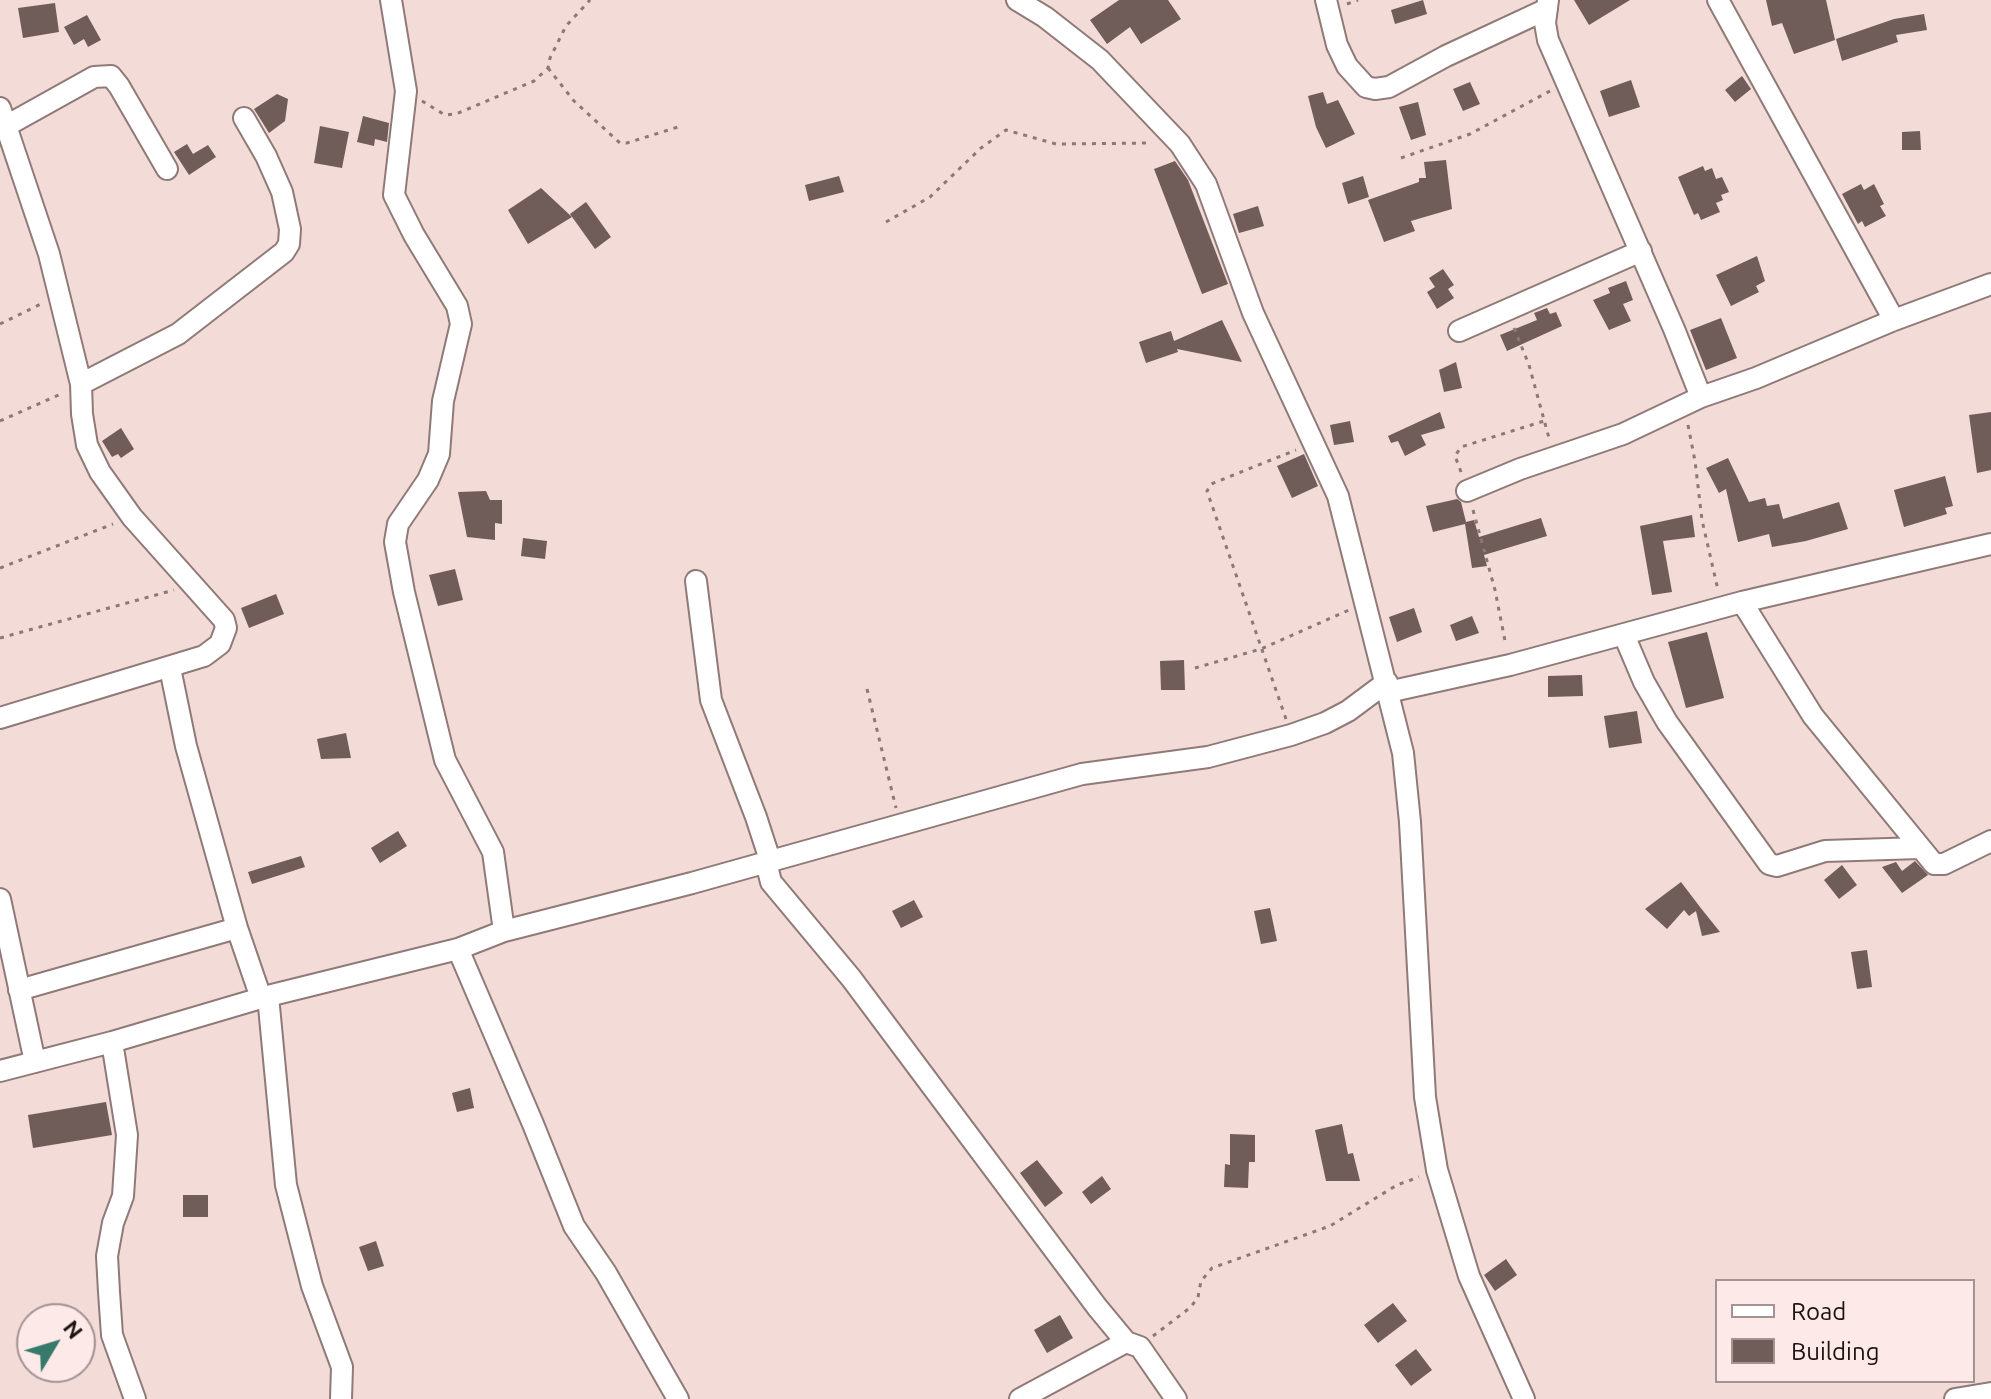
<!DOCTYPE html>
<html>
<head>
<meta charset="utf-8">
<style>
	body { margin:0 }
	#map { position:relative; width:1991px; height:1399px; overflow:hidden; background:#f3dbd8; font-family:Ubuntu,sans-serif }
	canvas { display:block }
	.legend { position:absolute; left:1715px; top:1279px; width:260px; height:104px; box-sizing:border-box; background:#fde9e7; border:2px solid #a39392; margin:0; padding:10px 14px; list-style:none; font-size:24px; color:#1b1312 }
	.legend li { display:flex; align-items:center; gap:16px; height:40px }
	.legend b { width:40px; border:2px solid #a39392 }
	.north { position:absolute; left:16px; top:1303px; width:80px; height:80px; box-sizing:border-box; background:#fde9e7; border:2px solid #a39392; border-radius:50%; rotate:52deg; font-size:22px; font-weight:700; line-height:32px; text-align:center; color:#1b1312 }
	.north::after { content:''; display:block; margin:auto; width:28px; height:36px; background:#37796b; clip-path:polygon(50% 0,100% 100%,50% 72%,0 100%) }
</style>
</head>
<body>
<div id="map">
<canvas width="1991" height="1399"></canvas>
<ul class="legend">
<li><b style="height:10px;background:#fff"></b>Road</li>
<li><b style="height:22px;background:#705c59"></b>Building</li>
</ul>
<div class="north">N</div>
</div>
<script>
const context = document.querySelector('canvas').getContext('2d');
context.lineJoin = 'round';
function paint(path, color) {
  context.fillStyle = color;
  context.fill(path, 'evenodd');
}
function shape(rows) {
  const path = new Path2D();
  for (const r of rows) {
    path.moveTo(r[0], r[1]);
    for (let i = 2; i < r.length; i += 2) path.lineTo(r[i], r[i + 1]);
  }
  return path;
}
function stroke(path, color, width, dash) {
  context.strokeStyle = color;
  context.lineWidth = width;
  context.lineCap = dash ? 'butt' : 'round';
  context.setLineDash(dash || []);
  context.stroke(path);
}
const building = shape([
	[1119,0,1168,0,1181,19,1141,44,1130,27,1107,44,1090,20],
	[1423,0,1427,14,1395,24,1391,10],
	[1574,0,1630,0,1589,25],
	[1766,0,1826,0,1835,40,1794,54,1782,23,1772,26],
	[55,3,59,32,23,38,18,8],
	[1924,14,1927,30,1896,35,1898,42,1842,61,1836,39,1894,19],
	[87,15,101,40,88,47,84,39,74,45,64,27],
	[1742,76,1751,89,1735,102,1725,90],
	[1631,80,1640,107,1609,117,1600,91],
	[1470,82,1480,104,1463,111,1453,89],
	[1323,92,1327,104,1338,100,1355,134,1326,148,1316,127,1308,96],
	[277,94,288,99,285,121,269,133,254,109],
	[1418,102,1426,135,1411,140,1399,107],
	[363,116,389,123,387,142,375,139,374,146,357,142],
	[320,126,349,132,342,168,314,163],
	[1920,131,1921,150,1902,150,1902,132],
	[187,144,193,154,208,145,216,157,189,175,174,152],
	[1446,160,1452,209,1411,221,1415,231,1384,242,1368,200,1419,182,1419,178,1426,178,1424,162],
	[1175,161,1188,180,1228,284,1202,294,1154,169],
	[1703,166,1705,171,1712,168,1716,179,1722,177,1729,192,1721,195,1723,200,1716,203,1720,212,1701,220,1698,213,1694,215,1678,177],
	[839,176,844,192,809,201,805,185],
	[1363,176,1369,197,1348,204,1342,183],
	[1861,184,1864,190,1874,184,1884,204,1880,206,1886,216,1865,227,1862,221,1858,224,1842,194],
	[541,188,572,217,528,244,508,210],
	[586,202,611,237,595,249,570,214],
	[1258,206,1264,226,1239,233,1233,214],
	[1757,256,1765,281,1756,286,1759,292,1731,306,1716,275],
	[1443,269,1454,285,1448,289,1454,298,1437,309,1427,292,1435,287,1429,278],
	[1626,281,1633,300,1623,304,1631,321,1609,330,1593,300,1610,293,1608,288],
	[1547,308,1550,314,1556,312,1562,326,1507,351,1500,335,1537,320,1534,313],
	[1721,318,1737,358,1706,370,1690,330],
	[1222,320,1242,362,1177,349,1178,352,1146,363,1139,342,1171,331,1174,341],
	[1456,362,1462,388,1444,392,1439,370],
	[1440,412,1445,428,1421,435,1426,445,1405,456,1398,441,1391,443,1388,436],
	[1991,412,1991,470,1977,473,1969,415],
	[1350,421,1354,442,1334,445,1330,425],
	[121,428,134,449,121,458,118,454,112,457,102,441],
	[1304,454,1318,486,1292,498,1277,466],
	[1728,458,1749,502,1765,498,1767,506,1779,504,1783,519,1839,502,1848,529,1806,541,1772,547,1769,534,1738,542,1726,489,1719,493,1706,468],
	[1945,476,1953,506,1945,508,1947,514,1904,527,1894,490],
	[486,491,490,500,502,500,502,524,495,523,495,540,467,537,458,492],
	[1457,499,1461,502,1466,522,1474,520,1479,537,1541,518,1547,536,1484,555,1487,566,1472,568,1465,524,1433,532,1426,506],
	[1692,515,1695,537,1663,541,1672,592,1652,595,1640,526],
	[523,538,547,541,545,559,521,556],
	[455,569,463,600,438,606,429,575],
	[276,594,284,614,249,628,241,608],
	[1414,608,1422,632,1397,642,1389,617],
	[1472,616,1479,633,1456,641,1450,625],
	[1707,632,1724,698,1686,708,1668,642],
	[1184,660,1185,690,1161,690,1160,661],
	[1582,675,1583,696,1548,697,1548,676],
	[1637,711,1642,743,1609,748,1604,716],
	[346,733,351,758,321,759,317,739],
	[398,831,407,846,380,863,371,848],
	[301,856,305,867,252,884,248,872],
	[1915,861,1928,875,1902,893,1882,867,1896,862,1902,871],
	[1842,865,1857,885,1839,899,1824,880],
	[1681,882,1700,907,1720,932,1702,936,1696,911,1689,916,1684,910,1667,929,1645,909],
	[914,900,923,917,901,928,892,911],
	[1270,908,1277,941,1261,944,1254,911],
	[1867,950,1872,987,1857,989,1851,952],
	[470,1088,474,1108,457,1112,452,1093],
	[106,1102,112,1135,33,1148,28,1115],
	[1342,1124,1348,1154,1353,1153,1360,1181,1326,1181,1315,1130],
	[1230,1134,1255,1135,1255,1162,1249,1162,1248,1188,1224,1187,1225,1164,1230,1165],
	[1037,1160,1063,1193,1045,1207,1020,1173],
	[1102,1176,1111,1189,1091,1204,1082,1192],
	[183,1195,208,1195,208,1217,183,1217],
	[376,1241,384,1266,368,1271,359,1247],
	[1506,1259,1517,1275,1495,1291,1484,1275],
	[1393,1303,1407,1321,1378,1343,1364,1325],
	[1060,1315,1073,1338,1047,1353,1034,1330],
	[1416,1349,1432,1370,1411,1386,1395,1365]
]);
const path = shape([
	[1347,4,1358,0],
	[548,68,574,101,620,143,627,143,678,127],
	[422,101,445,115,456,114,534,81,548,68,550,58,566,26,590,0],
	[1401,158,1470,134,1550,91],
	[886,222,930,197,981,148,1006,130,1056,144,1152,143],
	[0,324,41,304],
	[1514,328,1529,365,1549,438],
	[0,421,63,393],
	[1688,425,1695,461,1702,520,1718,590],
	[1461,472,1455,456,1461,447,1544,421],
	[1473,510,1495,590,1506,646],
	[0,568,113,524],
	[0,638,174,590],
	[1195,668,1261,649,1349,610],
	[867,689,896,808],
	[1286,719,1207,491,1211,484,1296,450],
	[1153,1336,1191,1307,1198,1297,1201,1281,1212,1268,1330,1226,1397,1185,1419,1177]
]);
const minor = shape([
	[391,0,406,91,394,195,414,235,457,306,461,324,443,401,439,454,428,480,398,524,395,542,404,592,445,760,493,852,504,931],
	[1017,0,1045,17,1100,60,1180,144,1206,184,1253,313,1338,496,1403,753,1410,822,1425,1097,1437,1170,1469,1276,1524,1399],
	[1326,0,1337,45,1347,66,1366,87,1375,89,1389,87,1446,56,1547,9],
	[1548,0,1545,23,1548,40,1674,329,1701,397],
	[1718,0,1894,320],
	[0,108,49,254,81,384,82,414,87,445,100,472,132,517,224,620,226,628,220,644,204,656,0,718],
	[6,126,94,77,111,76,119,86,167,169],
	[1459,331,1641,251],
	[81,384,178,334,284,252,289,244,290,229,282,192,266,156,244,118],
	[1467,491,1520,469,1623,434,1701,397,1756,378,1894,320,1991,284],
	[696,581,711,700,756,817,770,860,768,870,771,882,851,978,1097,1307,1126,1342],
	[1742,602,1813,716,1934,864,1944,864,1991,841],
	[1624,635,1644,682,1667,722,1769,864,1777,866,1825,851,1920,848],
	[170,668,186,746,237,928,261,998],
	[1388,692,1510,665,1742,602,1991,544],
	[0,899,35,1062],
	[458,949,533,1124,574,1226,606,1273,678,1399],
	[19,990,237,928],
	[268,996,286,1185,312,1286,342,1367,341,1399],
	[112,1042,127,1135,123,1196,113,1223,107,1256,109,1292,112,1335,135,1399],
	[0,1071,112,1042,268,996,458,949,504,931,692,883,1082,774,1208,757,1291,735,1325,723,1348,711,1387,682],
	[1020,1399,1126,1342,1140,1347,1176,1399],
	[1955,1399,1991,1393]
]);
paint(building, '#705c59');
stroke(minor, '#8f7a77', 24);
stroke(path, '#897977', 3, [4, 6]);
stroke(minor, '#fff', 20);
</script>
</body>
</html>
